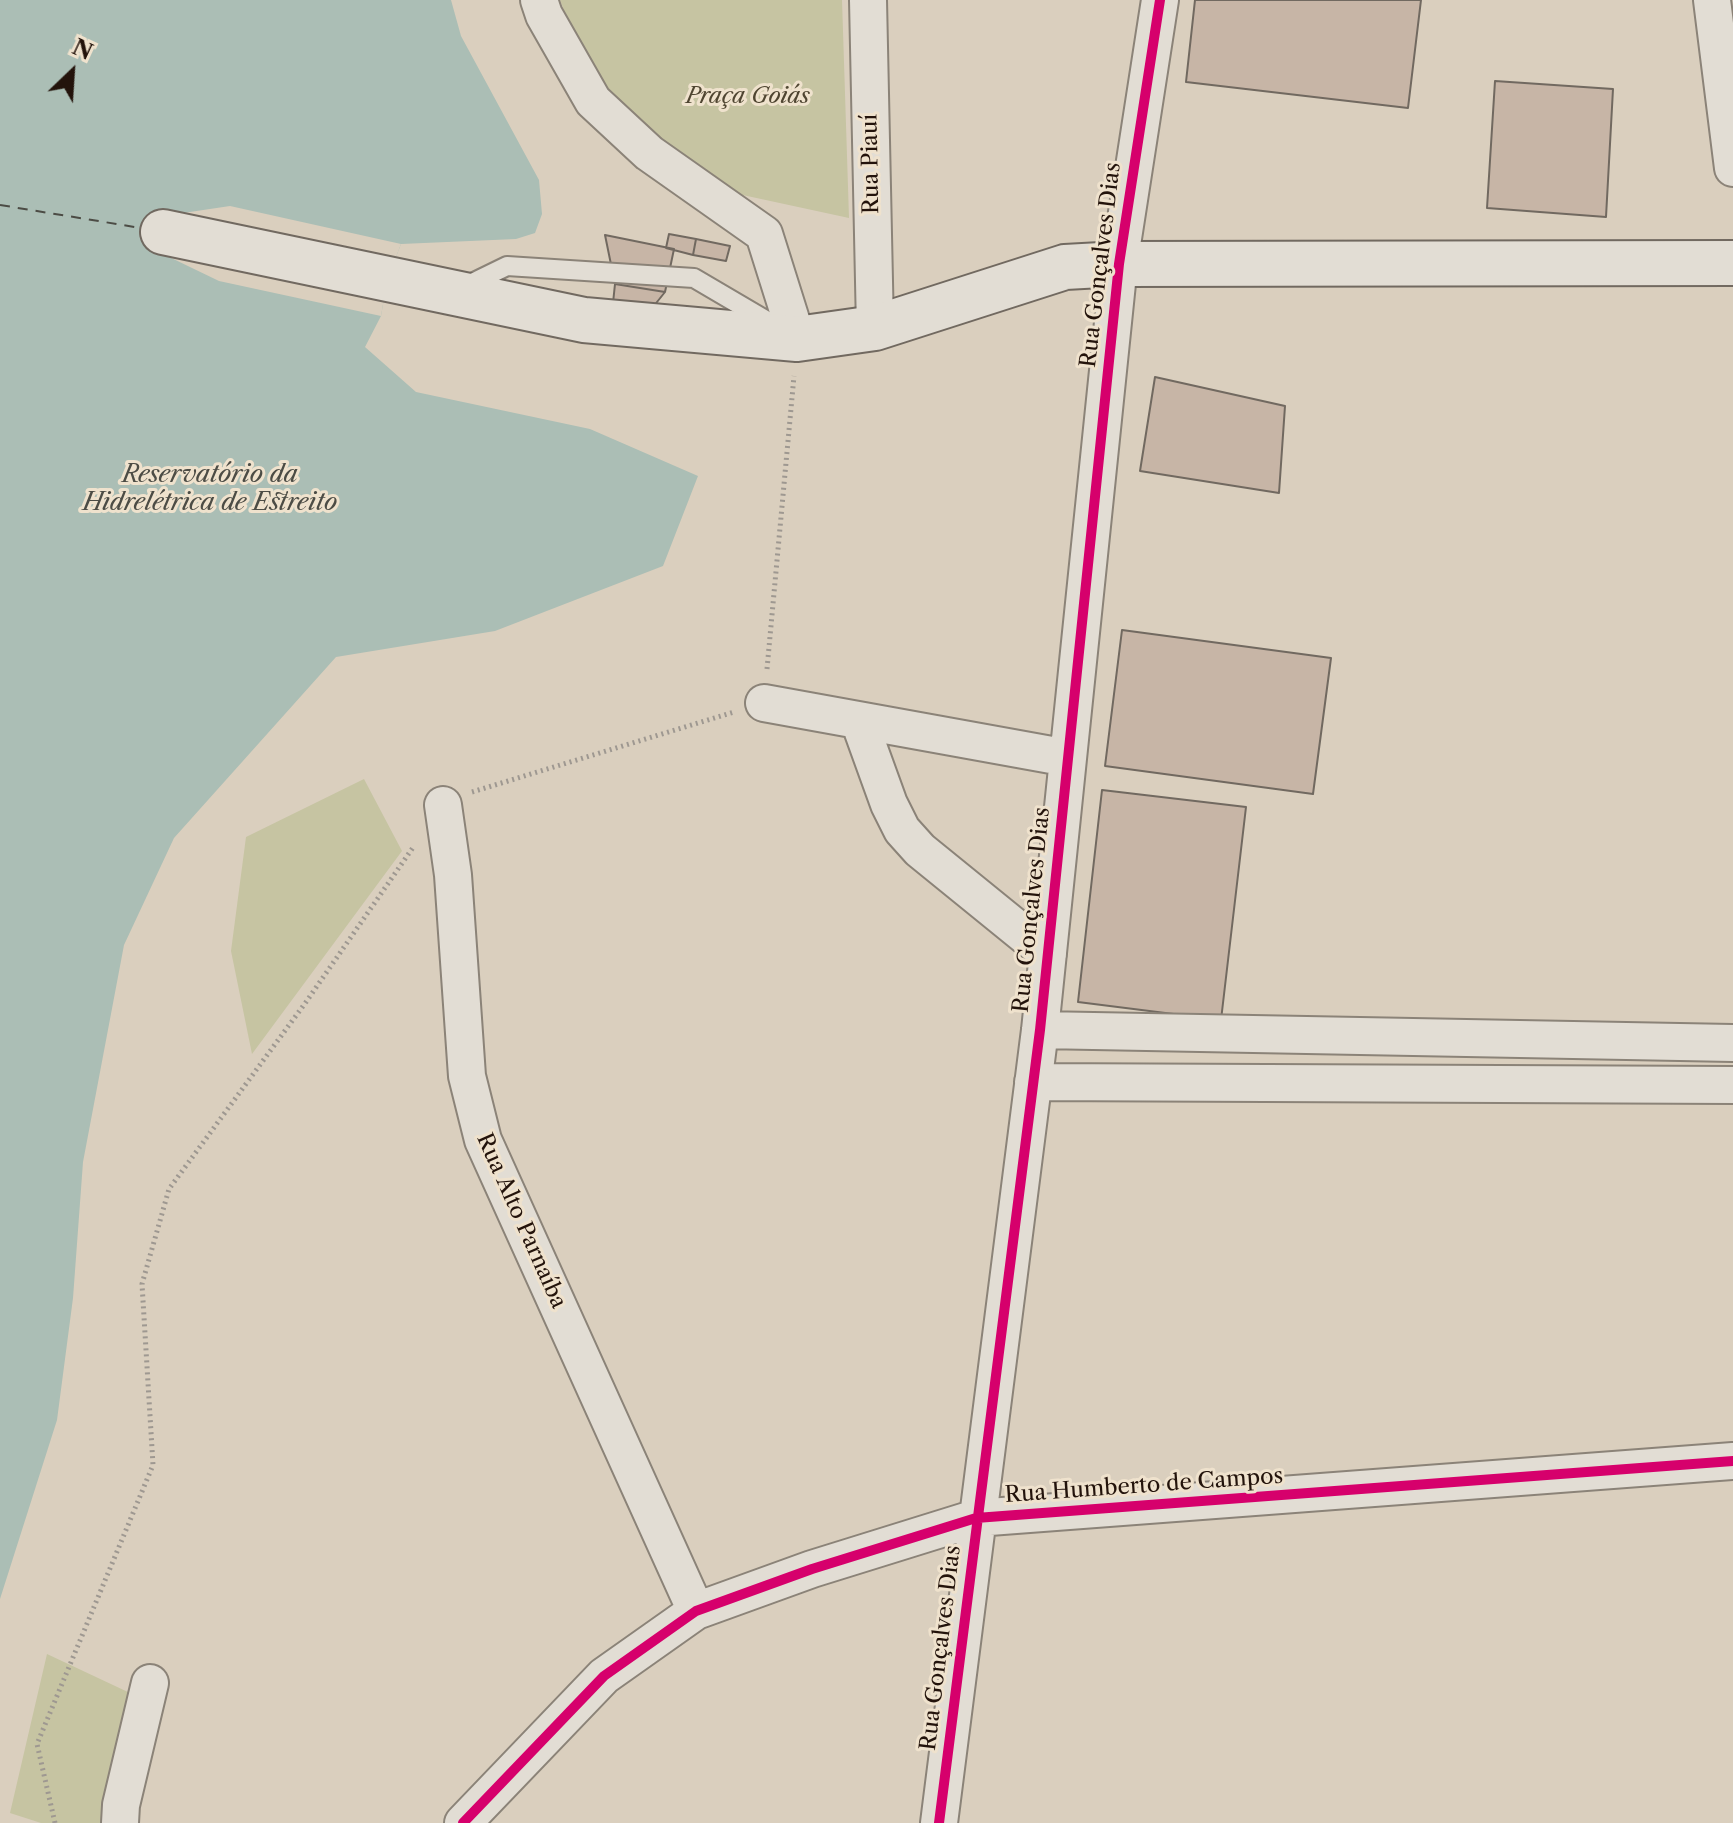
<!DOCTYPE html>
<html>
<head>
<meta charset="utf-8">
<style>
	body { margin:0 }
	#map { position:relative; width:1733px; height:1823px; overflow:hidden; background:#dacfbe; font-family:"Libre Caslon Text",serif }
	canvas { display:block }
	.north { position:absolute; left:32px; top:32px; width:80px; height:80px; -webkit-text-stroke:6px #efe2cd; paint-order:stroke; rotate:25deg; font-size:22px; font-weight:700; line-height:32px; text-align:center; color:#23130b }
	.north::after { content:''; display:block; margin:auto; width:28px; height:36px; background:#23130b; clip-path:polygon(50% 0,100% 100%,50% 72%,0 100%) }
</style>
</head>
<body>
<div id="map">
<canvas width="1733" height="1823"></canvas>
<div class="north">N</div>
</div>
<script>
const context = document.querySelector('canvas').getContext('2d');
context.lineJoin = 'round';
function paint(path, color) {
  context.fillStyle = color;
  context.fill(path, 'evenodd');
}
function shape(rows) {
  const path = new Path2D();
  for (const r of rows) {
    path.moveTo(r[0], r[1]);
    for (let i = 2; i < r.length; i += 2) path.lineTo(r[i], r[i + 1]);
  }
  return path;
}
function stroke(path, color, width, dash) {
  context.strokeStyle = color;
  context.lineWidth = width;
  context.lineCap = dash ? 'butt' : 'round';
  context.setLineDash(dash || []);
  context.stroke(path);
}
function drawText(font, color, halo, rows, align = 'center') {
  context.font = font + ' "Libre Caslon Text",serif';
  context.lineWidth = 6;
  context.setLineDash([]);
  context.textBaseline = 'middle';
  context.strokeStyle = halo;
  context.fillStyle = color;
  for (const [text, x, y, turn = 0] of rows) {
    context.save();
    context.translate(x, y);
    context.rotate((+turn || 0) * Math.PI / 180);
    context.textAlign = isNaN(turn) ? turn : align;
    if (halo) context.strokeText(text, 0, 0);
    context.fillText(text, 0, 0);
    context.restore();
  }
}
const green = shape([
	[560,0,842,0,849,218,701,186,587,71],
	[364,779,402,851,252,1054,231,951,246,837],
	[47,1654,130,1693,104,1823,41,1823,10,1813]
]);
const water = shape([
	[0,0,451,0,461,36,539,180,542,214,535,233,516,239,401,244,387,280,381,316,365,347,416,392,590,429,698,476,663,566,495,631,336,657,174,838,124,945,83,1162,73,1298,57,1420,0,1599]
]);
const pier = shape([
	[230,206,401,244,387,280,381,316,219,281,163,254,163,216]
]);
const ferry = shape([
	[0,205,141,228]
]);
const building = shape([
	[1195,0,1421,0,1408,108,1186,82,1195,0],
	[1495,81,1613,89,1606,217,1487,208,1495,81],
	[669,234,696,239,693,255,666,248,669,234],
	[605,235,674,249,665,292,615,284,605,235],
	[696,239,730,246,726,261,693,255,696,239],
	[615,284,665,292,653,307,613,303,615,284],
	[1155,377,1285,406,1279,493,1140,471,1155,377],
	[1122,630,1331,658,1313,794,1105,766,1122,630],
	[1102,790,1246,807,1221,1020,1078,1002,1102,790]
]);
const path = shape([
	[767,669,794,376],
	[472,792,734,712],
	[55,1823,37,1744,153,1465,142,1284,169,1189,306,1002,414,846]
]);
const service = shape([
	[466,286,507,266,694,278,774,325]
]);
const minor = shape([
	[539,0,544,15,593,101,649,153,764,234,797,339],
	[868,0,875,328],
	[1712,0,1733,168],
	[764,703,1068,758],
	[859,721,889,804,902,830,920,850,1048,954],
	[443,805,453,875,467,1076,483,1140,696,1611],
	[1040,1030,1733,1043],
	[1033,1082,1733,1085],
	[120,1823,121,1805,150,1683],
	[463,1823,604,1676,696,1611,812,1569,976,1518,1733,1461],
	[939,1823,1040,1030,1119,264,1160,0]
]);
const secondary = shape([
	[163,232,584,320,797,339,875,328,1065,267,1119,264,1733,263]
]);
const cycleway = shape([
	[463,1823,604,1676,696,1611,812,1569,976,1518,1733,1461],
	[939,1823,1040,1030,1119,264,1160,0]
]);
const parkNames = [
	["Praça Goiás",748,97]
];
const streetNames = [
	["Rua Piauí",871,164,-91],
	["Rua Gonçalves Dias",1101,265,-83],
	["Rua Gonçalves Dias",1032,910,-84],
	["Rua Alto Parnaíba",521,1221,66],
	["Rua Humberto de Campos",1144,1486,-4],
	["Rua Gonçalves Dias",941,1648,-83]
];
const waterNames = [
	["Reservatório da",210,475],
	["Hidrelétrica de Estreito",210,503]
];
paint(green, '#c6c4a2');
paint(water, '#abbeb5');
paint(pier, '#dacfbe');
stroke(ferry, '#4c4c45', 2, [10, 8]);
paint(building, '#c7b5a6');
stroke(building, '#716960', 2);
stroke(service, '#8b8378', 22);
stroke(minor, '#8b8378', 40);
stroke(secondary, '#716960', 48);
stroke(path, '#9e9891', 5, [2, 4]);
stroke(service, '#e2ddd4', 18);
stroke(minor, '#e2ddd4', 36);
stroke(secondary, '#e2ddd4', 44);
stroke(cycleway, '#d6006c', 10);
drawText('italic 22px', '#4f4531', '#efe2cd', parkNames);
drawText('22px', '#23130b', '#efe2cd', streetNames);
drawText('italic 24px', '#4c4c45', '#efe2cd', waterNames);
</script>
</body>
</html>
